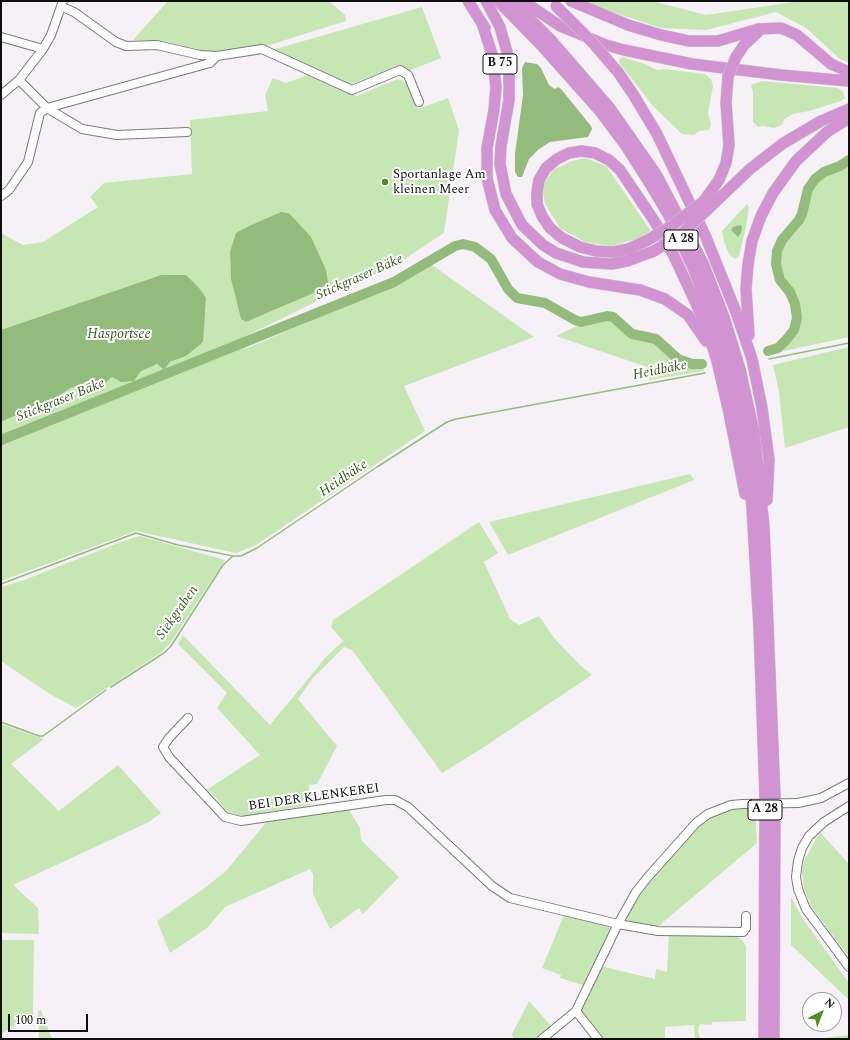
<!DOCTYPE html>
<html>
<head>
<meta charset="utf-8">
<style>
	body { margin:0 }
	#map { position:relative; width:850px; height:1040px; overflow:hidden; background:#f6f1f6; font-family:Spectral,serif }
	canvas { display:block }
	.frame { position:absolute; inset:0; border:2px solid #100f10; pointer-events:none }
	.north { position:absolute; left:802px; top:992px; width:40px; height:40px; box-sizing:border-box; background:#fff; border:1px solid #9f9f9f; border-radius:50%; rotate:42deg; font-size:11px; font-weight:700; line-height:16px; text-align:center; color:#100f10 }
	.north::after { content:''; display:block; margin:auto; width:14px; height:18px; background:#528b27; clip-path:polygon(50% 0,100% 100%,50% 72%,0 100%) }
	.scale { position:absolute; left:8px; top:1014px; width:80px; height:18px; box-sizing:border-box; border:2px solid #100f10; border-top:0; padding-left:5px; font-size:12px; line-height:14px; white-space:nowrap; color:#100f10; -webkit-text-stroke:3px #fff; paint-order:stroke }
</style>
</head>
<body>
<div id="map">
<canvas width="850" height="1040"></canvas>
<div class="frame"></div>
<div class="north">N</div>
<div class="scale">100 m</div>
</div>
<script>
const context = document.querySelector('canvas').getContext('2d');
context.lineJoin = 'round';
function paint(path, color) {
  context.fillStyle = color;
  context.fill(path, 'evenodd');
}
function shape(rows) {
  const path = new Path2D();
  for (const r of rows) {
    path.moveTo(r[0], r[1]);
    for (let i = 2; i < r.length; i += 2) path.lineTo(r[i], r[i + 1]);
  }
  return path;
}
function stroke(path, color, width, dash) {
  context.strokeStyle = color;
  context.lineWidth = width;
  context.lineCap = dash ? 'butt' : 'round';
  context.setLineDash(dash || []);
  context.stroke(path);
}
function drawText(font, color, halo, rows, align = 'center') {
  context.font = font + ' Spectral,serif';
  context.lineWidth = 4;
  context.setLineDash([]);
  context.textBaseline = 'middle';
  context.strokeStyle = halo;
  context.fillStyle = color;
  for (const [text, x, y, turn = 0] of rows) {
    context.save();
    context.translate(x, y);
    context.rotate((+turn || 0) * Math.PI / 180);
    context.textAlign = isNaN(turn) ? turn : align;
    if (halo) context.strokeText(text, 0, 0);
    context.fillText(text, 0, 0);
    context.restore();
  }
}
const green = shape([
	[168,1,329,1,345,15,346,21,263,47,211,53,168,42,133,40],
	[587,1,652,1,706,15,801,1,849,1,849,63,840,59,806,28,776,12,706,30,661,28,600,8],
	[422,7,441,58,408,71,397,66,349,85,272,50],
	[622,57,645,64,657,70,665,69,705,74,711,79,713,86,708,113,711,124,709,130,699,131,694,135,682,134,653,106,618,61],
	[307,73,357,96,398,79,408,83,418,109,448,98,459,130,444,233,391,268,356,282,242,338,245,349,400,283,429,263,534,337,404,386,425,431,256,545,236,553,136,531,1,581,1,444,137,391,24,427,1,436,1,422,34,407,40,409,69,389,88,382,104,384,112,377,121,382,157,364,164,370,170,362,186,356,205,314,206,298,161,275,1,330,1,233,23,245,43,242,98,207,90,197,104,183,192,174,190,120,268,111,265,95,273,78,286,83,305,76],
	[281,212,289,213,297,222,323,289,246,322,241,319,231,278,230,252,249,226],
	[762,81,838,88,843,92,845,98,841,101,809,111,793,114,784,119,782,125,774,128,763,126,758,127,753,122,753,92,751,85],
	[585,158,606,166,651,231,636,239,611,246,585,242,560,228,545,204,542,187,553,170,572,161],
	[849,163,849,337,784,351,784,346,800,325,801,312,783,281,780,260,782,248,787,238,801,221,811,187,821,175],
	[747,204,749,207,746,227,739,256,736,259,732,257,728,252,724,241,722,231],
	[608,318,614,320,627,332,636,337,654,341,670,358,678,362,703,366,704,371,649,380,650,368,556,336,583,323],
	[849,347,849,427,785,448,779,392,773,365],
	[690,474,694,480,508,555,489,522],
	[479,522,498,553,484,562,510,619,519,625,539,616,555,639,580,665,592,675,484,747,442,773,352,650,344,647,313,678,298,699,337,746,317,784,309,785,310,805,243,816,228,812,211,792,205,791,260,755,217,708,227,693,178,644,183,635,270,725,326,657,343,641,331,627,333,620],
	[140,536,225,560,171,642,162,652,76,708,50,694,1,661,1,587,24,580,129,539],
	[1,724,44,739,11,764,59,811,118,765,161,813,149,822,13,885,38,908,39,934,1,933],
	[755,807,757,843,655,929,628,922,626,916,635,896,695,828,706,819,719,812],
	[348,808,360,828,361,840,399,877,363,914,359,908,330,929,313,894,313,874,310,869,225,907,207,928,170,953,157,921,202,890,226,871,269,819],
	[820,832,849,864,849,957,811,906,804,889,802,870,804,861],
	[791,897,803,919,849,983,849,1000,791,945],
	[564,915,606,924,610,928,606,945,586,986,560,978,561,975,542,968],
	[669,934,735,935,741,939,746,946,746,1021,712,1022,711,1025,701,1024,699,1025,698,1031,700,1039,695,1039,694,1025,665,1027,665,1039,603,1039,580,1010,600,966,655,979,656,969,667,972],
	[1,940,34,940,33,1015,1,1034],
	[529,1001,552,1027,537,1039,513,1039,512,1034],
	[41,1010,52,1039,39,1039,38,1011],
	[849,1035,849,1039,817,1039,840,1036]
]);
const water = shape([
	[525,62,537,64,541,68,549,85,555,89,558,87,561,89,591,126,592,129,588,137,550,142,539,149,529,159,522,177,518,177,515,172,515,154,523,95,522,68],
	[281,212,289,213,311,237,326,270,328,282,323,289,246,322,241,319,231,279,230,252,236,233,249,226],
	[741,225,742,227,741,233,738,237,731,230,733,227],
	[161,275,186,275,199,288,206,298,203,342,186,356,170,362,164,370,157,364,140,372,134,381,121,382,112,377,104,384,87,382,69,389,40,409,34,407,1,422,1,330]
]);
const stream = shape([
	[769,359,849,343],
	[1,584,136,533,178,545,233,556,241,556,257,548,377,467,447,422,456,419,705,373],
	[111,687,164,653,171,646,223,565,233,556],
	[1,722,39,736,43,736,106,690]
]);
const river = shape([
	[768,351,778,348,786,340,794,330,797,318,795,304,790,292,780,280,776,264,777,251,782,240,799,220,802,214,808,189,815,179,824,172,840,166,849,160],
	[1,440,394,282,455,246,463,244,475,247,491,259,508,289,517,298,545,303,575,320,581,322,607,316,613,317,632,334,656,339,678,359,692,364,702,364]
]);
const minor = shape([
	[62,7,74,12,116,42,126,46,157,45,200,55,217,56,262,49,352,90,400,70,408,75,419,102],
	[1,37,43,49],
	[19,80,47,108,82,129,117,135,187,132],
	[1,95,19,80,43,49,51,35,63,1],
	[1,196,9,190,28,162,40,113,47,108,210,63,217,56],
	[188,718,169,738,163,747,169,757,225,817,241,821,386,800,395,800,408,807,492,886,510,898,618,924,658,931,743,932,746,928,746,916],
	[798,803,821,798,849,783],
	[849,806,824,822,809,836,802,848,798,861,796,877,798,889,806,909,849,967],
	[576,1011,598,1039],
	[542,1039,576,1011,618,924,636,892,647,878,696,823,708,814,731,805,743,804]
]);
const highway = shape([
	[468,1,485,28],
	[486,1,500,27,509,59,509,100,501,146,500,164,506,194,522,225,543,245,556,253,583,262,612,264,627,261,654,251],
	[498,1,542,46,599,110,626,146,647,179,668,214,694,270,713,318,730,371,739,409,748,463,752,508,759,628,765,797,764,1039],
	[512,1,551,40,609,107,656,174,703,263,724,317,740,369,754,432,764,527,775,797,774,1039],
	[523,1,560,26,606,45,624,50,692,64,781,75,849,81],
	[571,1,628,25,661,35,689,41,718,41,758,29,781,28,797,35,831,64,849,72],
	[482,23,492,54,496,87,494,110,487,148,487,178,495,210,512,238,538,262,560,274,589,282,640,290,665,299,688,315,706,341],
	[736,57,744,45,758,32],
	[618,72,633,94,657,134,705,235,736,312,752,359,762,408,769,460,767,500],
	[703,202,719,180,726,163,729,145,726,103,728,77],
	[707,210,750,169,782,144,821,121,849,109],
	[648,240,628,249,613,252,596,251,580,247,562,238,550,228,542,216,537,204,537,192,539,180,546,168,557,159,569,153,582,151,595,153,609,160,620,170,655,222,674,256,705,323,717,361,729,413,745,494],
	[749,335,746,289,748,264,752,241,761,216,773,193,796,161,827,132,849,118]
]);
const minorBridge = shape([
	[743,804,798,803]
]);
const highwayBridge = shape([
	[556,6,592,42,618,72],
	[728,77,736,57],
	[648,240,671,226,703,202],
	[654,251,680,235,707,210]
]);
const markers = [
	[385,182,4,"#528b27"]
];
const shields = [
	[500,64,34],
	[681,240,34],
	[765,810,34]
];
const shieldNames = [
	["B 75",500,64],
	["A 28",681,240],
	["A 28",765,810]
];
const poiNames = [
	["Sportanlage Am",393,175],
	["kleinen Meer",393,190]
];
const streetNames = [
	["BEI DER KLENKEREI",314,798,-8]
];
const waterNames = [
	["Stickgraser Bäke",360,278,-24],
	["Hasportsee",119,335],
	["Heidbäke",660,371,-11],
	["Stickgraser Bäke",61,401,-22],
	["Heidbäke",344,479,-34],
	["Siekgraben",178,613,-55]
];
paint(green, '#c6e6b4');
paint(water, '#93bb7b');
stroke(stream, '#93bb7b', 1.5);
stroke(river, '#93bb7b', 10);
stroke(minor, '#7d797d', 10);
stroke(highway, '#cfcfcf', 12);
stroke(minor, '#fff', 8);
stroke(highway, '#d193d2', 11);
stroke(minorBridge, '#7d797d', 10, []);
stroke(highwayBridge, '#cfcfcf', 12, []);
stroke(minorBridge, '#fff', 8);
stroke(highwayBridge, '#d193d2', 11);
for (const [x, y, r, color] of markers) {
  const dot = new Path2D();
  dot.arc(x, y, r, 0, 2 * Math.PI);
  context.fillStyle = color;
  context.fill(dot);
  stroke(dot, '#fff', 1.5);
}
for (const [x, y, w] of shields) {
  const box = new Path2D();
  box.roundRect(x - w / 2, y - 10, w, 20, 3);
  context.fillStyle = '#fff';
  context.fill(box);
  stroke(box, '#100f10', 1);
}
drawText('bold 12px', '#100f10', null, shieldNames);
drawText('13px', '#100f10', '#fff', poiNames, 'left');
drawText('13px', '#100f10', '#fff', streetNames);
drawText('italic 14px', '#365b1a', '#fff', waterNames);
</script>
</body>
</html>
